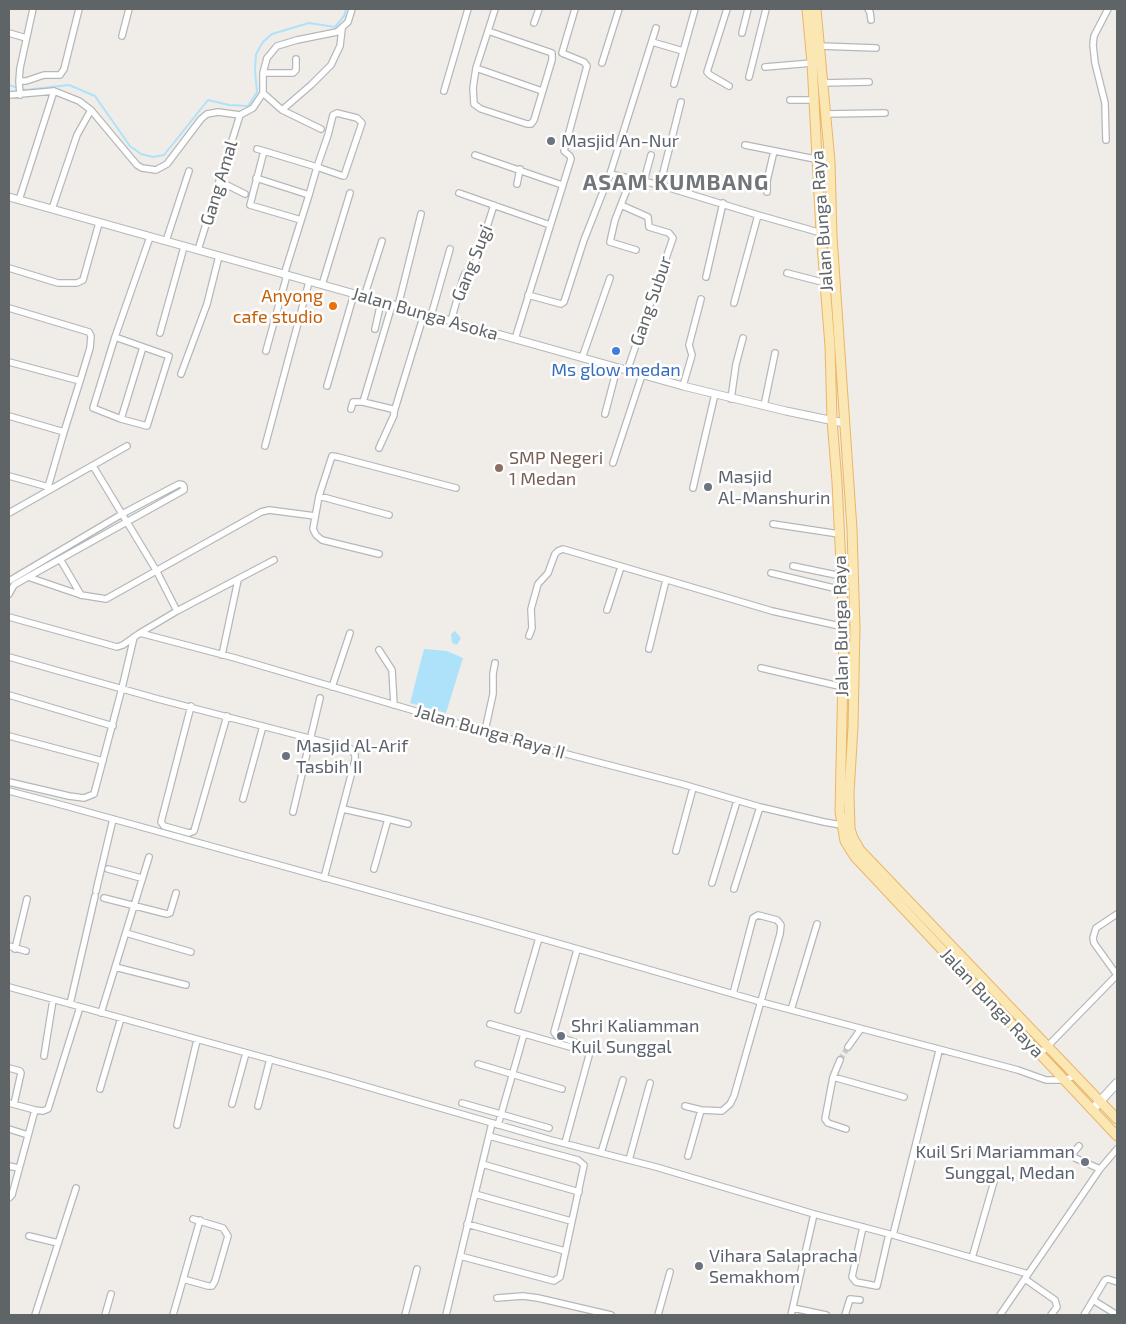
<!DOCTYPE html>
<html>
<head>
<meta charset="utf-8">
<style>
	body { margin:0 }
	#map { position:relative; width:1126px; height:1324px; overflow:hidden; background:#f0ede8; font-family:"Exo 2",sans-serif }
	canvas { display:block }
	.frame { position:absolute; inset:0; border:10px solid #5f6467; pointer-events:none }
</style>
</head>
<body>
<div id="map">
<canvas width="1126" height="1324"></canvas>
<div class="frame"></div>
</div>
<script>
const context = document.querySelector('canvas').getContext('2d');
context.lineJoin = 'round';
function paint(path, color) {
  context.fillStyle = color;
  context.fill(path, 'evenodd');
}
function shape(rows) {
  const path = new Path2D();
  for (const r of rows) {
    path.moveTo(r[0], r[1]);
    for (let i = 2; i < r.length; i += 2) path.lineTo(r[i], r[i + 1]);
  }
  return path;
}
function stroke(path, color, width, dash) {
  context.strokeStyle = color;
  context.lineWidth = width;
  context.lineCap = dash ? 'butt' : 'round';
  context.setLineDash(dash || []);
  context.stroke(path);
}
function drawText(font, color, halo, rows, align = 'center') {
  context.font = font + ' "Exo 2",sans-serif';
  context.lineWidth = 5;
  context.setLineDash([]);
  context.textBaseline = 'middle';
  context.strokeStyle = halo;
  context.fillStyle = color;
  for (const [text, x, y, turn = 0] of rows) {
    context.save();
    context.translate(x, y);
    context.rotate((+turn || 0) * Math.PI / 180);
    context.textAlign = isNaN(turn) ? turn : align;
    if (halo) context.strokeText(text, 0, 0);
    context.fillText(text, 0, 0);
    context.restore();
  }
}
const water = shape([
	[455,631,461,638,457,645,452,643,451,634],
	[424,649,447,651,463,658,446,713,410,703]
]);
const stream = shape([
	[9,85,25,90,69,85,95,96,130,146,141,154,153,157,164,155,208,100,229,105,248,106,257,92,255,70,256,54,263,42,272,34,309,23,335,27,344,16,346,9]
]);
const minorTunnel = shape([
	[840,1060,848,1047]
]);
const minor = shape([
	[727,9,707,72,710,75,729,86],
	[868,9,870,12,871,20],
	[534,23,539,9],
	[488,31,552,53,552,60,534,120,531,124,527,124,481,109,474,104,473,88,476,68,488,31,495,9],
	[9,33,26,38],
	[742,33,748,9],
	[122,36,129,9],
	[652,42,683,51],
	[819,46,876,48],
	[602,63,619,9],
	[765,67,812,63],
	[476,68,542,91],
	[263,73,293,73,296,70,296,59],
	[749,77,766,9],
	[19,81,26,81,44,75,60,75,64,69,79,9],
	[822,83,869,82],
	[674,84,695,9],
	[444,91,468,9],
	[263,93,282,110,321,129],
	[9,95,54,91,79,101,91,110,137,165,142,168,156,170,167,164,201,119,207,114,218,112,240,115,253,108,263,93,263,73,267,58,277,46,297,40,337,32,348,22,352,9],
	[20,95,19,81,20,68,33,9],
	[790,100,814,100],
	[282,110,311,85,331,65,340,46,342,29],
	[825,114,885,113],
	[1106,140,1105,103,1095,63,1093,45,1094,36,1108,9],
	[745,145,830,162],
	[257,149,264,151,317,167,343,176,344,176,362,123,357,118,337,113,333,115,328,135,317,167,309,195,284,275],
	[264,151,250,205,301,220],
	[475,155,562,185],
	[610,174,660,185,758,215,832,236],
	[256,178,309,195],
	[631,179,615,220,610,242,636,250],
	[219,181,245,194],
	[644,181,651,155],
	[517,184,520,169],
	[660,185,681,102],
	[767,192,767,181,774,151],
	[459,193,550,225],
	[19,200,54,91],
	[621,205,648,217,649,227,669,233,673,238,627,371],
	[52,209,77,135,91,110],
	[166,241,189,171],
	[198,250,240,115],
	[9,268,58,283,77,283,83,280,99,223],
	[787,273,826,283],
	[706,277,723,203],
	[322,285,350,193],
	[528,295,561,304,564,302,584,240,610,174,656,28],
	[364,297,382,241],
	[734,303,758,215],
	[398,306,421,214],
	[9,308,89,332,91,336,90,348,80,381],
	[431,316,450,249],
	[451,321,463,278,465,274,474,267,494,205],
	[375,329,381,302],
	[160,333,184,247],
	[115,337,169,356,147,426,121,419,93,408,115,337,150,237],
	[515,339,571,159,570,156,564,151,587,66,584,62,562,53,575,9],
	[266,351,287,275],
	[582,358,610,278],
	[9,362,80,381,64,432],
	[181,374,207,304,219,256],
	[327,386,354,294],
	[683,386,692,355,689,345,701,299],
	[731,399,736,364,743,338],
	[764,406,775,353],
	[351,409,353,402,363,402],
	[394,412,424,314],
	[605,414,617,368],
	[9,416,64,432,48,487],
	[121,419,143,347],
	[265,446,309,282],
	[379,448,394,415,394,412,392,409,363,402,392,305],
	[613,463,642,375],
	[93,466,156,570,177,611],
	[9,476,52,488],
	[693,488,715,394],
	[319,496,389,515],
	[9,513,127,446],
	[773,524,839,534],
	[379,554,322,540,316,535,313,529,319,496,332,456,338,457,456,488],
	[60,559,81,595],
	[793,566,841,576],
	[771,573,842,590],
	[28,577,81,595,106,599,261,512,269,510,315,516],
	[9,581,122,514,179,484,183,485,184,487,184,490,28,577,14,585,9,594],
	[607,610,621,567],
	[9,617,117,647,123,645,140,633,177,611,274,560],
	[140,633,235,658,524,743,682,784,760,807,824,822,841,825],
	[529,636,532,628,531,609,538,584,548,573,555,554,558,551,563,549,772,611,844,627],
	[649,649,666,580],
	[379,650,392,670,394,705],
	[222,655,238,580],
	[9,657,158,699,351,749,355,755,355,760,324,878],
	[761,668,843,687],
	[332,687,350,633],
	[9,695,113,726],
	[191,706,161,822,164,826,189,833,194,831,227,716],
	[485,731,493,694,493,674,495,663],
	[9,736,103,761],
	[9,782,69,796,84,798,94,794,122,688,134,637],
	[9,791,66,806,481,921,761,1002,1018,1070,1046,1080,1065,1080,1076,1075],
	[243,799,263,726],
	[343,809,388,819,374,869],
	[293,812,320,698],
	[388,819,408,824],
	[676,851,693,788],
	[108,869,141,878],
	[712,883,737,801],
	[734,889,760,807],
	[96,891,113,819],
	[104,898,167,914,170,913,176,893],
	[126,933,191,952],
	[9,946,26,951],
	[15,949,27,899],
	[115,967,186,985],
	[9,987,330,1076,551,1140,656,1167,814,1214,893,1235,1028,1274],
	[70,1004,95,896],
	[518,1010,539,938],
	[791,1010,817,924],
	[101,1013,149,857],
	[490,1024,570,1047],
	[848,1047,860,1030],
	[1040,1054,1117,975,1094,943,1093,938,1096,928,1117,914],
	[44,1056,53,1000],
	[840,1060,833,1077,825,1119,828,1123,846,1129],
	[478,1064,562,1089],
	[9,1068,20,1071,21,1073,14,1104],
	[833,1077,904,1097],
	[100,1089,121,1018],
	[9,1103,35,1110,12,1195,9,1198],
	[462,1103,549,1128],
	[232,1104,246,1053],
	[258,1106,270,1059],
	[685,1106,701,1110,722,1111,730,1104,734,1096,780,934,781,925,777,920,758,915,753,918,733,994],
	[35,1110,43,1111,48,1109,80,1007],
	[177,1125,197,1040],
	[498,1125,524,1034],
	[9,1129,28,1135],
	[565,1143,590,1052,588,1047,557,1036,554,1032,577,950],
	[1079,1146,1074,1152,1073,1155,1075,1158,1100,1169],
	[601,1153,623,1080],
	[688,1156,701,1110],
	[629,1160,650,1083],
	[482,1164,579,1192],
	[9,1166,18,1168],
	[475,1194,571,1221],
	[467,1224,565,1251],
	[863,1227,852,1277,856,1282,877,1286,889,1234],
	[893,1235,939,1051],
	[29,1236,58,1243],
	[460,1256,554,1281,560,1277,584,1165,578,1160,489,1136],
	[972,1258,995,1178],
	[183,1279,208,1286,212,1286,215,1281,228,1236,223,1228,193,1219],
	[1025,1279,1055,1300,1057,1307,1051,1315],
	[497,1298,523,1296,538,1298,611,1315],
	[1093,1300,1117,1315],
	[793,1308,826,1315],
	[35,1315,76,1188],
	[105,1315,111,1294],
	[173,1315,200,1220],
	[405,1315,417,1269],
	[446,1315,492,1123],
	[658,1315,670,1272],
	[791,1315,814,1214],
	[845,1315,850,1299,860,1300],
	[1000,1315,1100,1169,1117,1149],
	[1084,1315,1105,1280,1108,1279,1117,1282]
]);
const tertiary = shape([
	[9,197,683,386,786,411,844,423]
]);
const secondary = shape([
	[1092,1110,1117,1083]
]);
const primary = shape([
	[807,9,812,63,821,233,830,346,832,420,837,482,844,627,840,812,845,841,855,857,1117,1136],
	[816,9,830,162,832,236,852,529,855,628,853,727,849,793,850,829,853,838,860,850,1117,1119]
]);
const markers = [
	[551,141,5,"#6b7280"],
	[333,306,5,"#e8710a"],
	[616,351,5,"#3f7fe0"],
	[499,468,5,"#8d6e63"],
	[708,487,5,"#6b7280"],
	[286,756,5,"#6b7280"],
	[561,1036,5,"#6b7280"],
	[1085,1162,5,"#6b7280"],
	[699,1266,5,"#6b7280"]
];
const worshipNames = [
	["Masjid An-Nur",561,141],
	["Masjid",718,477],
	["Al-Manshurin",718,498],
	["Masjid Al-Arif",296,746],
	["Tasbih II",296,767],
	["Shri Kaliamman",571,1026],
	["Kuil Sunggal",571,1047],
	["Kuil Sri Mariamman",1075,1152,"right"],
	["Sunggal, Medan",1075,1173,"right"],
	["Vihara Salapracha",709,1256],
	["Semakhom",709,1277]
];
const streetNames = [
	["Gang Amal",219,183,-73],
	["Jalan Bunga Raya",822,221,-94],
	["Gang Sugi",472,263,-68],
	["Gang Subur",651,301,-71],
	["Jalan Bunga Asoka",425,314,16],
	["Jalan Bunga Raya",841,626,-91],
	["Jalan Bunga Raya II",490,732,16],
	["Jalan Bunga Raya",992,1003,47]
];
const foodNames = [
	["Anyong",323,296],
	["cafe studio",323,317]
];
const shopNames = [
	["Ms glow medan",616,370]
];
const educationNames = [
	["SMP Negeri",509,458],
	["1 Medan",509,479]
];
const districtNames = [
	["ASAM KUMBANG",676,183]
];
paint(water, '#aee2fa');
stroke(stream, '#aee2fa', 2);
stroke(minorTunnel, '#cccbc8', 5.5, [5.5, 3]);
stroke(minor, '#b5b8bb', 8);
stroke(tertiary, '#b5b8bb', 9);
stroke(secondary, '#b4b8bb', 10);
stroke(primary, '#eab667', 11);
stroke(minor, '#fff', 5.5);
stroke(tertiary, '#fff', 7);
stroke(secondary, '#fff', 8);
stroke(primary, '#fbe7b3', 9);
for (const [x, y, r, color] of markers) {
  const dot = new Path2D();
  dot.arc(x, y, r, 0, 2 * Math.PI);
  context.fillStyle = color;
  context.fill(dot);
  stroke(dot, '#fff', 2);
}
drawText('18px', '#5b616d', '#fff', worshipNames, 'left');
drawText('18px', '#5f6467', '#fff', streetNames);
drawText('18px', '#c56008', '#fff', foodNames, 'right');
drawText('18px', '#366cbe', '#fff', shopNames);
drawText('18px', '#785e54', '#fff', educationNames, 'left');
context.letterSpacing = '1px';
drawText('bold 22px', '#707679', '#fff', districtNames);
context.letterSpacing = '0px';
</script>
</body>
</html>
